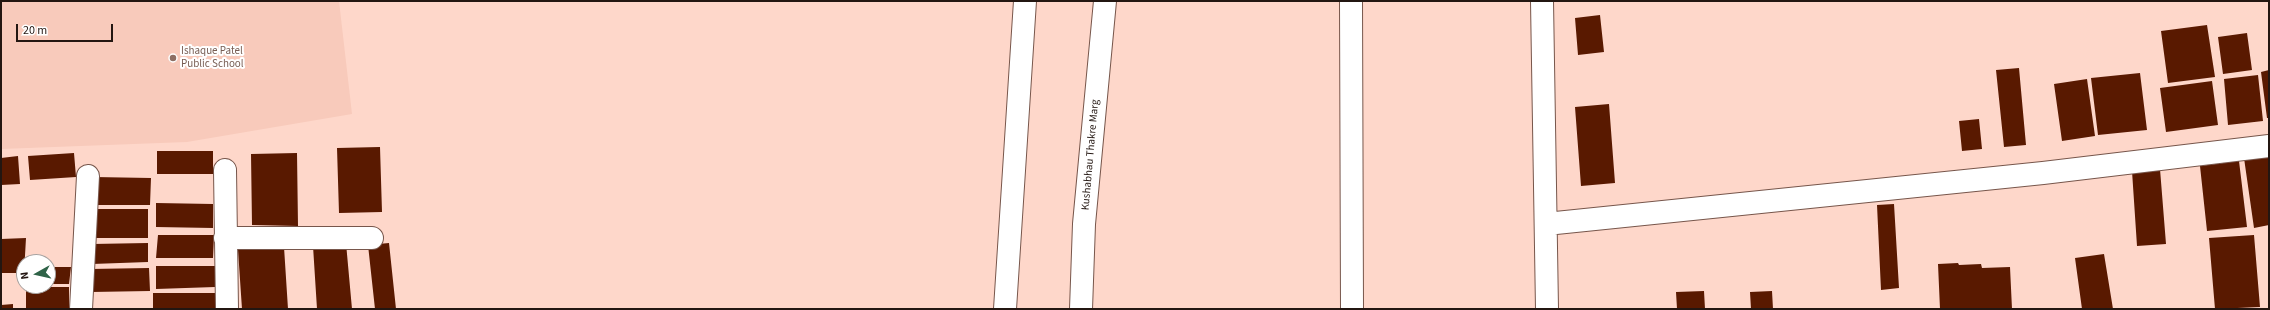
<!DOCTYPE html>
<html>
<head>
<meta charset="utf-8">
<style>
	body { margin:0 }
	#map { position:relative; width:2270px; height:310px; overflow:hidden; background:#fed7ca; font-family:"Source Sans 3",sans-serif }
	canvas { display:block }
	.frame { position:absolute; inset:0; border:2px solid #231611; pointer-events:none }
	.north { position:absolute; left:16px; top:254px; width:40px; height:40px; box-sizing:border-box; background:#fff; border:1px solid #a7a2a0; border-radius:50%; rotate:262deg; font-size:11px; font-weight:700; line-height:16px; text-align:center; color:#231611 }
	.north::after { content:''; display:block; margin:auto; width:14px; height:18px; background:#2f6348; clip-path:polygon(50% 0,100% 100%,50% 72%,0 100%) }
	.scale { position:absolute; left:16px; top:24px; width:97px; height:18px; box-sizing:border-box; border:2px solid #231611; border-top:0; padding-left:5px; font-size:12px; line-height:14px; white-space:nowrap; color:#231611; -webkit-text-stroke:3px #fff; paint-order:stroke }
</style>
</head>
<body>
<div id="map">
<canvas width="2270" height="310"></canvas>
<div class="frame"></div>
<div class="north">N</div>
<div class="scale">20 m</div>
</div>
<script>
const context = document.querySelector('canvas').getContext('2d');
context.lineJoin = 'round';
function paint(path, color) {
  context.fillStyle = color;
  context.fill(path, 'evenodd');
}
function shape(rows) {
  const path = new Path2D();
  for (const r of rows) {
    path.moveTo(r[0], r[1]);
    for (let i = 2; i < r.length; i += 2) path.lineTo(r[i], r[i + 1]);
  }
  return path;
}
function stroke(path, color, width, dash) {
  context.strokeStyle = color;
  context.lineWidth = width;
  context.lineCap = dash ? 'butt' : 'round';
  context.setLineDash(dash || []);
  context.stroke(path);
}
function drawText(font, color, halo, rows, align = 'center') {
  context.font = font + ' "Source Sans 3",sans-serif';
  context.lineWidth = 4;
  context.setLineDash([]);
  context.textBaseline = 'middle';
  context.strokeStyle = halo;
  context.fillStyle = color;
  for (const [text, x, y, turn = 0] of rows) {
    context.save();
    context.translate(x, y);
    context.rotate((+turn || 0) * Math.PI / 180);
    context.textAlign = isNaN(turn) ? turn : align;
    if (halo) context.strokeText(text, 0, 0);
    context.fillText(text, 0, 0);
    context.restore();
  }
}
const built = shape([
	[1,1,339,1,352,114,187,142,1,149]
]);
const building = shape([
	[1600,15,1604,52,1578,55,1575,18],
	[2207,25,2215,77,2168,83,2161,31],
	[2247,33,2252,70,2223,74,2218,37],
	[2019,68,2026,145,2004,147,1996,70],
	[2269,70,2269,118,2267,118,2261,72],
	[2140,73,2147,130,2098,135,2091,78],
	[2258,75,2263,121,2228,125,2224,79],
	[2087,79,2095,136,2062,141,2054,84],
	[2212,81,2218,125,2166,132,2160,88],
	[1609,104,1615,183,1581,186,1575,107],
	[1979,119,1982,149,1962,151,1959,121],
	[380,147,382,212,339,213,337,148],
	[157,151,213,151,213,174,157,174],
	[74,153,76,177,30,180,28,156],
	[297,153,298,226,252,225,251,154],
	[2269,154,2269,225,2254,228,2244,158],
	[18,156,20,184,1,185,1,158],
	[2239,161,2247,227,2207,231,2200,166],
	[2160,169,2166,244,2137,246,2132,171],
	[94,177,151,178,150,205,93,205],
	[156,203,213,204,213,228,156,227],
	[1894,204,1899,288,1881,290,1877,205],
	[94,209,148,209,148,238,93,238],
	[158,235,214,235,213,258,156,258],
	[2254,235,2260,307,2215,309,2209,238],
	[26,238,24,273,1,273,1,239],
	[148,243,148,262,92,264,92,244],
	[346,243,352,309,317,309,313,246],
	[389,243,396,309,375,309,368,245],
	[284,247,288,309,242,309,238,250],
	[2104,254,2113,309,2082,309,2075,258],
	[1958,263,1959,265,1981,264,1982,268,2010,267,2012,309,1940,309,1938,264],
	[156,266,215,266,215,287,156,289],
	[48,267,71,267,69,284,48,284],
	[149,268,150,291,91,292,90,269],
	[26,287,69,287,69,309,26,309],
	[1704,291,1705,309,1677,309,1676,292],
	[1772,291,1773,309,1751,309,1750,292],
	[153,293,217,293,217,309,153,309],
	[13,304,13,309,1,309,1,305]
]);
const minor = shape([
	[1351,1,1352,309],
	[1542,1,1547,309],
	[225,170,227,309],
	[1546,224,2043,173,2269,146],
	[225,238,372,238],
	[81,309,88,176]
]);
const major = shape([
	[1005,309,1025,1],
	[1081,309,1084,224,1105,1]
]);
const markers = [
	[173,58,4,"#8d6e63"]
];
const educationNames = [
	["Ishaque Patel",181,52],
	["Public School",181,65]
];
const streetNames = [
	["Kushabhau Thakre Marg",1091,155,-85]
];
paint(built, '#f8cabb');
paint(building, '#591900');
stroke(minor, '#77564b', 24);
stroke(major, '#77564b', 24);
stroke(minor, '#fff', 22);
stroke(major, '#fff', 22);
for (const [x, y, r, color] of markers) {
  const dot = new Path2D();
  dot.arc(x, y, r, 0, 2 * Math.PI);
  context.fillStyle = color;
  context.fill(dot);
  stroke(dot, '#fff', 1.5);
}
drawText('11px', '#785e54', '#fff', educationNames, 'left');
drawText('11px', '#231611', '#fff', streetNames);
</script>
</body>
</html>
